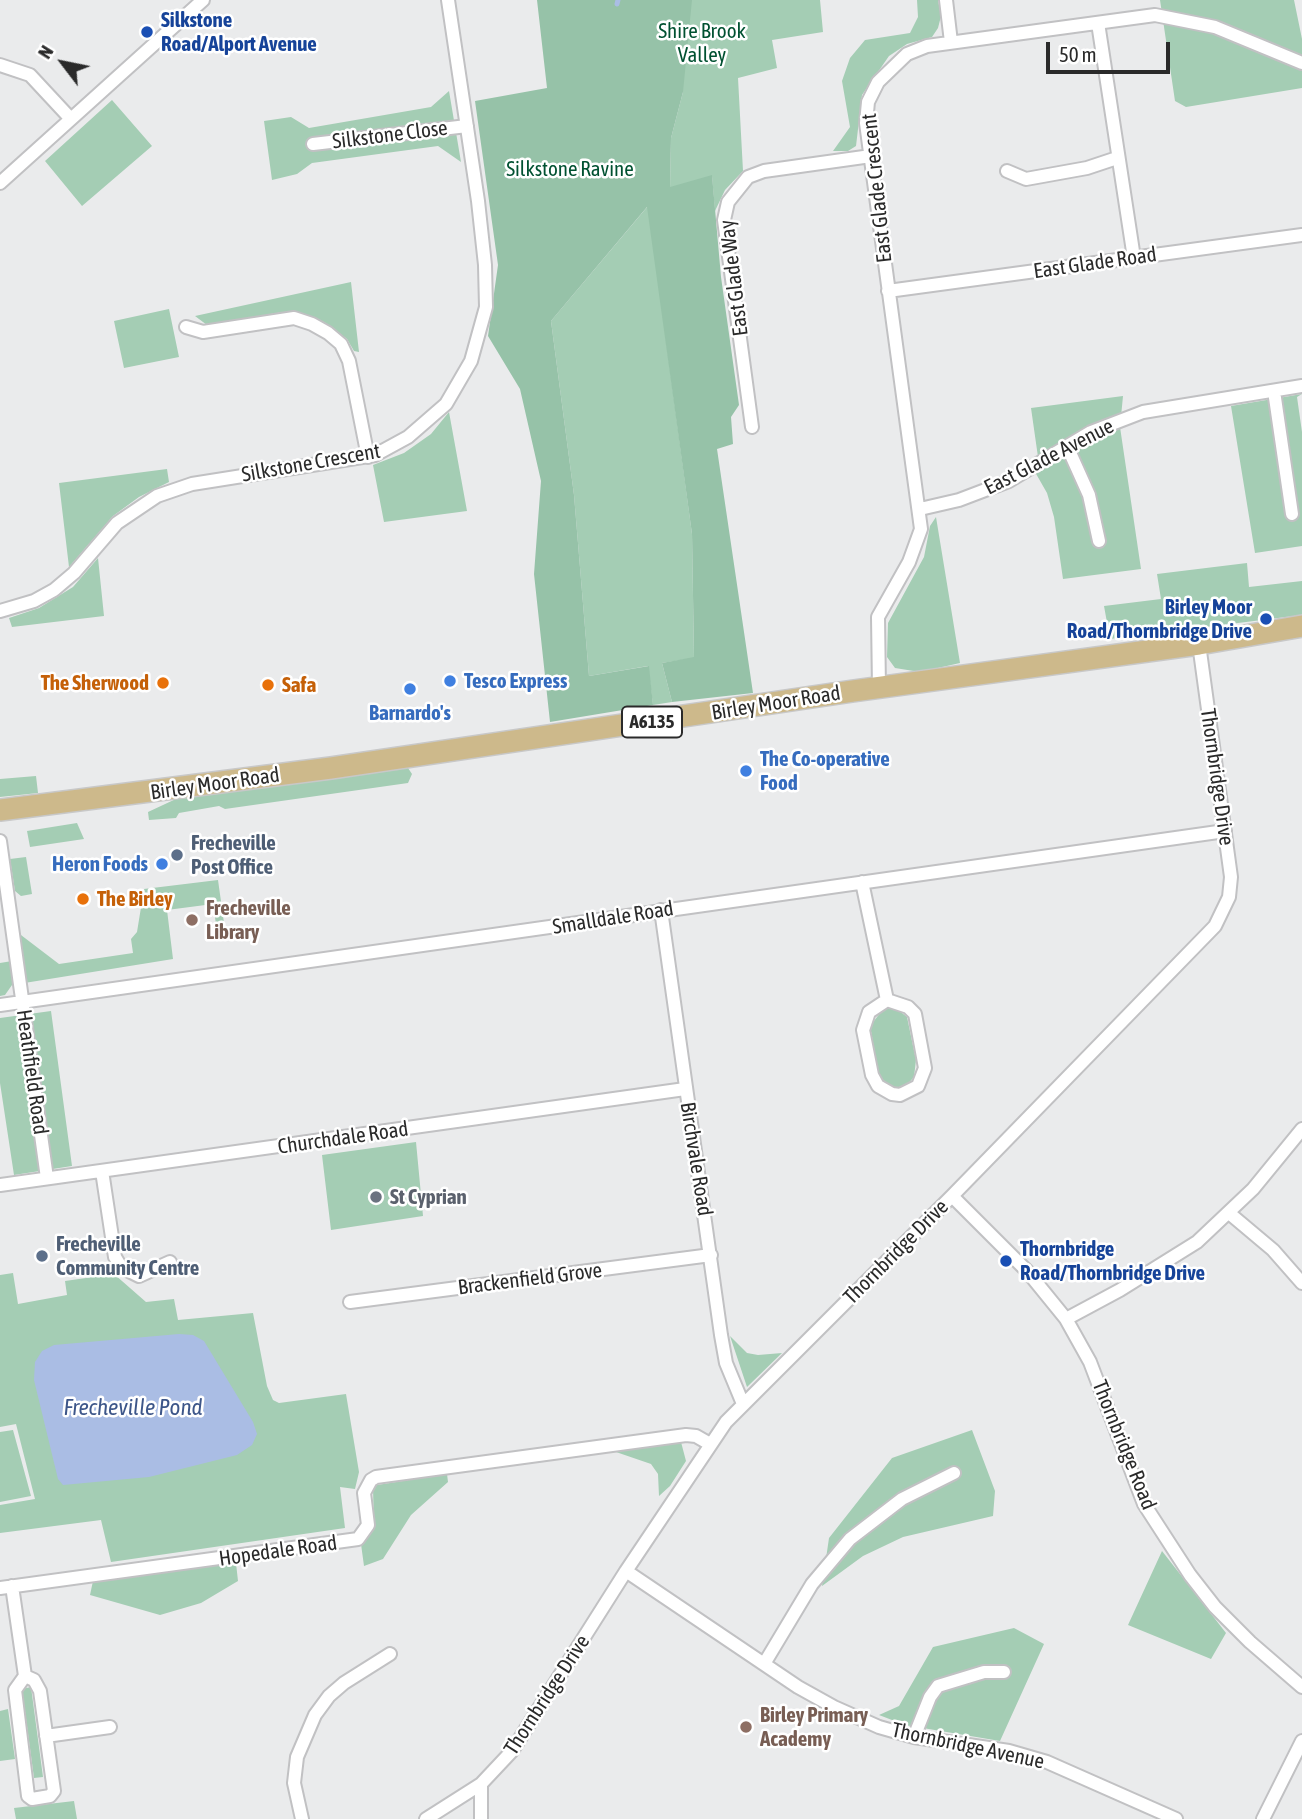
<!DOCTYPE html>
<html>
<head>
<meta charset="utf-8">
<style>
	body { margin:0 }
	#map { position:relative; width:1302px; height:1819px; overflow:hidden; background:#eaebec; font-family:"Asap Condensed",sans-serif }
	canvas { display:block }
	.north { position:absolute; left:28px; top:28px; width:70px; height:70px; -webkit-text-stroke:5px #fff; paint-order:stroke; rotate:302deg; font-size:19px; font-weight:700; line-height:28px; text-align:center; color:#2a2a2a }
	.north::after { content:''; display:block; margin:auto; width:24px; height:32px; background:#2a2a2a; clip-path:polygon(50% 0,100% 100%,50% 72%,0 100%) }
	.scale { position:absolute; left:1046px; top:42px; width:124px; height:32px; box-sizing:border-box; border:4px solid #2a2a2a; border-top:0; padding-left:9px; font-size:21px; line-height:24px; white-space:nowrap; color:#2a2a2a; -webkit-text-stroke:5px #fff; paint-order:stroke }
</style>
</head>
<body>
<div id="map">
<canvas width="1302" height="1819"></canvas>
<div class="north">N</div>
<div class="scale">50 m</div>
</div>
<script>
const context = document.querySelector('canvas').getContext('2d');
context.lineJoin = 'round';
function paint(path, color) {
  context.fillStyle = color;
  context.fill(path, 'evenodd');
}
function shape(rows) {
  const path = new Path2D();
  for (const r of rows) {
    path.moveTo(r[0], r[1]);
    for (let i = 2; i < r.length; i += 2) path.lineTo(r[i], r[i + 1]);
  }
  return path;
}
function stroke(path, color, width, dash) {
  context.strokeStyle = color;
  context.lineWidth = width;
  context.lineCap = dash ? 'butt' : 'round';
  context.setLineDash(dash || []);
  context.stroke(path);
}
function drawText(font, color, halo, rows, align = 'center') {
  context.font = font + ' "Asap Condensed",sans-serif';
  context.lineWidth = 5;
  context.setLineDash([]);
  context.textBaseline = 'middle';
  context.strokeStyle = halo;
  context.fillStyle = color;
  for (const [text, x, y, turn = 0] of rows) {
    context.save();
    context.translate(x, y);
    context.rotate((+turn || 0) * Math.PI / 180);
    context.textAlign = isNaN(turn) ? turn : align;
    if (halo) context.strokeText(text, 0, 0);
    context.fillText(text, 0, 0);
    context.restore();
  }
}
const green = shape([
	[625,0,820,0,823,32,772,40,777,68,738,78,743,171,725,190,715,211,712,176,670,188,671,138,683,92],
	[917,0,938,0,941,16,938,28,932,37,907,44,889,56,862,95,856,146,848,151,833,151,850,127,842,81,850,58,865,40,910,33,918,17],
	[1160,0,1294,0,1302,39,1302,88,1186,107,1175,101],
	[449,91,461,162,438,146,312,163,297,174,272,180,264,121,291,117,309,128,431,107],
	[112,100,152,146,82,206,45,161],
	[648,206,692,534,694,658,662,663,672,702,653,705,648,666,589,676,574,495,551,321],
	[351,282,359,352,354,351,347,339,331,327,305,314,283,312,207,325,195,316],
	[169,309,179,357,124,368,114,321],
	[1302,394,1297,397,1302,432,1302,546,1255,553,1231,406],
	[1123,396,1120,427,1141,569,1063,579,1054,517,1047,493,1035,472,1038,457,1031,408],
	[449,412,467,511,384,522,373,465,404,453,431,434],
	[167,469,169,482,139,497,113,516,69,567,59,483],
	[936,517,960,663,920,672,895,668,887,657,888,623,924,557,930,526],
	[98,558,104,616,12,627,9,618,39,608,73,587],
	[1247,563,1249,587,1302,581,1302,615,1110,639,1104,606,1161,599,1157,574],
	[408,768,412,774,408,783,225,809,219,806,179,813,176,818,149,820,148,812,178,798],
	[36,776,38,793,0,797,0,779],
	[77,823,84,839,30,847,27,831],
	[26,857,32,894,21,896,15,891,10,859],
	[218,880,225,930,217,931,213,904,167,910,173,959,12,985,5,995,0,996,0,963,24,959,17,932,59,964,133,953,131,939,137,932,144,889],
	[884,1008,897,1009,907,1017,916,1060,914,1077,906,1086,895,1089,880,1080,870,1026],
	[51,1011,72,1166,14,1175,0,1083,0,1018],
	[416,1142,423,1216,331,1230,322,1155],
	[13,1273,18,1304,67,1295,65,1281,114,1274,146,1302,174,1299,178,1320,253,1313,267,1386,273,1400,279,1403,346,1394,359,1472,355,1489,340,1487,345,1528,111,1562,101,1520,0,1533,0,1505,35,1499,16,1424,0,1427,0,1275],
	[730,1336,747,1353,758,1355,782,1353,747,1387],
	[13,1430,31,1496,0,1502,0,1432],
	[972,1430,995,1491,993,1516,903,1537,863,1556,822,1586,829,1538,892,1458],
	[681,1442,686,1461,670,1486,659,1496,658,1474,651,1464,616,1452],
	[447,1474,448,1482,411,1515,383,1559,364,1566,361,1544,374,1525,373,1489,377,1485],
	[1162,1551,1226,1633,1211,1659,1128,1625],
	[236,1563,238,1581,201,1603,160,1615,90,1595,93,1581],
	[1014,1628,1044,1644,1000,1741,905,1725,879,1715,899,1706,933,1647],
	[31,1687,43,1777,34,1778,22,1689],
	[8,1709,15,1759,0,1761,0,1711],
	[74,1801,77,1819,16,1819,14,1808]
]);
const forest = shape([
	[537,0,692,0,683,92,671,138,670,187,712,175,721,277,739,405,731,417,733,444,717,449,753,693,672,702,662,663,694,657,692,534,647,207,551,321,574,495,589,676,649,666,653,705,550,722,534,574,541,481,520,389,488,336,498,265,475,101,547,88]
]);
const water = shape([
	[179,1334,193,1335,204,1341,253,1422,257,1434,252,1445,237,1455,149,1477,63,1485,58,1479,34,1380,35,1362,42,1351,54,1345]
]);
const stream = shape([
	[617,4,618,0]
]);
const minor = shape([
	[946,0,951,42],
	[1098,23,1134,258],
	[0,65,30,75,70,118],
	[313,144,467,126],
	[1007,171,1026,179,1087,168,1117,158],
	[0,183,203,0],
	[888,291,1302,235],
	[186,327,203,332,294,318,312,324,328,333,341,344,349,361,368,457],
	[1274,391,1292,514],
	[752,427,724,220,728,202,748,177,764,171,871,156],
	[1067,446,1089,495,1099,541],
	[920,509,959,500,1009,481,1091,432,1143,412,1302,386],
	[0,611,34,601,54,590,74,573,117,523,157,496,192,484,375,455,408,437,446,404,471,361,486,307,485,265,478,201,448,0],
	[879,688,878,617,909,562,921,529,866,123,868,102,878,82,907,54,927,46,1155,15,1215,27,1302,63],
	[0,841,47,1178],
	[862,882,887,1000,869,1012,863,1030,872,1075,878,1086,892,1094,900,1095,918,1086,925,1068,915,1014,908,1007,887,1000],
	[661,910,721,1335,726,1363,743,1404],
	[0,1005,1225,831],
	[102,1171,115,1257,121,1267,139,1276,170,1262],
	[0,1185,685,1089],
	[952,1196,1027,1271,1066,1319,1090,1362,1144,1504,1190,1575,1215,1607,1250,1642,1302,1687],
	[1229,1213,1273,1250,1302,1283],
	[350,1302,711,1255],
	[1066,1319,1120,1290,1197,1242,1253,1189,1302,1129],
	[626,1571,798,1687,834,1707,879,1727,914,1737,1009,1751,1047,1762,1176,1819],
	[12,1586,25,1676],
	[0,1588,358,1539,368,1525,364,1493,371,1480,376,1477,686,1435,696,1436,710,1444],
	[764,1664,812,1584,850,1539,902,1499,954,1473],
	[25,1676,34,1680,40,1691,54,1791,50,1796,32,1799,28,1796,15,1690,25,1676],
	[46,1736,110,1727],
	[914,1737,930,1697,938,1686,984,1672,1004,1672],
	[481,1784,481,1819],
	[302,1819,294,1783,297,1757,315,1715,329,1696,344,1683,390,1654],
	[426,1819,481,1784,512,1751,626,1571,726,1422,952,1196,1215,926,1229,897,1231,877,1199,644],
	[1263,1819,1302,1741]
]);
const primary = shape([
	[0,810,331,768,853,691,1199,644,1302,626]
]);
const markers = [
	[147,32,7,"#1a4fb4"],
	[1266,619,7,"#1a4fb4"],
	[450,681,7,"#3f7fe0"],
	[163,683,7,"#e8710a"],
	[268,685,7,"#e8710a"],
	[410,689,7,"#3f7fe0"],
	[746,771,7,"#3f7fe0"],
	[177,855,7,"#5c6f8a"],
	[162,864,7,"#3f7fe0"],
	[83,899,7,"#e8710a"],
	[192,920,7,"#8d6e63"],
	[376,1197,7,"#6b7280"],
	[42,1256,7,"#5c6f8a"],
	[1006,1261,7,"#1a4fb4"],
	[746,1727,7,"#8d6e63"]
];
const shields = [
	[652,722,60]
];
const shieldNames = [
	["A6135",652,722]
];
const transitNames = [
	["Silkstone",161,20],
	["Road/Alport Avenue",161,44],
	["Birley Moor",1252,607,"right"],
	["Road/Thornbridge Drive",1252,631,"right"],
	["Thornbridge",1020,1249],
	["Road/Thornbridge Drive",1020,1273]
];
const parkNames = [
	["Shire Brook",702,31],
	["Valley",702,55],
	["Silkstone Ravine",570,169]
];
const streetNames = [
	["Silkstone Close",390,135,-7],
	["East Glade Crescent",877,188,-96],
	["East Glade Road",1095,263,-8],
	["East Glade Way",734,278,-97],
	["East Glade Avenue",1049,457,-27],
	["Silkstone Crescent",311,463,-10],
	["Birley Moor Road",776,703,-9],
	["Thornbridge Drive",1217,777,82],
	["Birley Moor Road",215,784,-8],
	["Smalldale Road",613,918,-9],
	["Heathfield Road",32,1072,82],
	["Churchdale Road",343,1138,-8],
	["Birchvale Road",696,1159,81],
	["Thornbridge Drive",896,1252,-45],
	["Brackenfield Grove",530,1279,-7],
	["Thornbridge Road",1124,1445,68],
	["Hopedale Road",278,1551,-8],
	["Thornbridge Drive",547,1695,-57],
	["Thornbridge Avenue",968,1746,12]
];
const shopNames = [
	["Tesco Express",464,681],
	["Barnardo's",410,713,"center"],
	["The Co-operative",760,759],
	["Food",760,783],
	["Heron Foods",148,864,"right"]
];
const foodNames = [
	["The Sherwood",149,683,"right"],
	["Safa",282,685],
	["The Birley",97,899]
];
const serviceNames = [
	["Frecheville",191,843],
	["Post Office",191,867],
	["Frecheville",56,1244],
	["Community Centre",56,1268]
];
const educationNames = [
	["Frecheville",206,908],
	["Library",206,932],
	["Birley Primary",760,1715],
	["Academy",760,1739]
];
const worshipNames = [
	["St Cyprian",390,1197]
];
const waterNames = [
	["Frecheville Pond",133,1408]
];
paint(green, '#a4cdb4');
paint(forest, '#96c2a8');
paint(water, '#aabde4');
stroke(stream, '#aabde4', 5);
stroke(minor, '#c1c1c3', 16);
stroke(primary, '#c8c8c8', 24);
stroke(minor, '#fff', 12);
stroke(primary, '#cdb98b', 21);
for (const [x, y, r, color] of markers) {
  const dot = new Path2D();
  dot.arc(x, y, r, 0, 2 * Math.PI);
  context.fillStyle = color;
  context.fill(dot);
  stroke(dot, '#fff', 2.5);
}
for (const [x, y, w] of shields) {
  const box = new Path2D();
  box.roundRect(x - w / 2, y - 15.5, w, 31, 5);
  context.fillStyle = '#fff';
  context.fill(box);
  stroke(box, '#2a2a2a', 2);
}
drawText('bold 19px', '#2a2a2a', null, shieldNames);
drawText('bold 21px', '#164399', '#fff', transitNames, 'left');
drawText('21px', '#005131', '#fff', parkNames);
drawText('21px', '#2a2a2a', '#fff', streetNames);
drawText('bold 21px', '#366cbe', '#fff', shopNames, 'left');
drawText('bold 21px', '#c56008', '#fff', foodNames, 'left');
drawText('bold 21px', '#4e5e75', '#fff', serviceNames, 'left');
drawText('bold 21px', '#785e54', '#fff', educationNames, 'left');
drawText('bold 21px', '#5b616d', '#fff', worshipNames, 'left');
drawText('italic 23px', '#3d5689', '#fff', waterNames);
</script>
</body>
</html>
